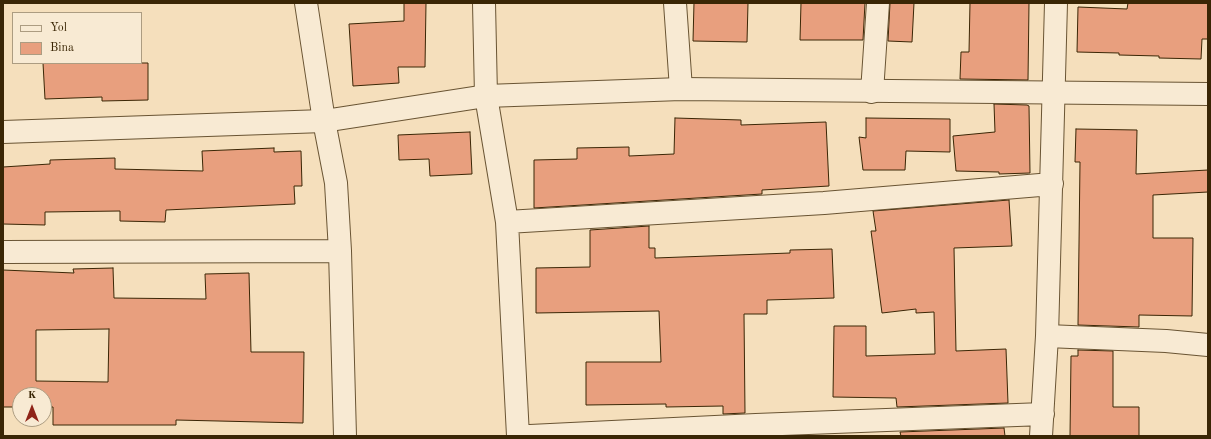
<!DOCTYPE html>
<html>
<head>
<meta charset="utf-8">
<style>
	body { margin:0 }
	#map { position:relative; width:1211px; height:439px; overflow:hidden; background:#f5dfbc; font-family:"Old Standard TT",serif }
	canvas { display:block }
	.frame { position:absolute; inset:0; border:4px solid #3a2605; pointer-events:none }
	.legend { position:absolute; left:12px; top:12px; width:130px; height:52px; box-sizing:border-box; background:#f8ead3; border:1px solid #ac9c81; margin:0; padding:5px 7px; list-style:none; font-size:12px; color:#3a2605 }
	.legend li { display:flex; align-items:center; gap:8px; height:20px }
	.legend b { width:20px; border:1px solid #ac9c81 }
	.north { position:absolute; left:12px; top:387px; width:40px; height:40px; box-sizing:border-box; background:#f8ead3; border:1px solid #ac9c81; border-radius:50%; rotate:0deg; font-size:11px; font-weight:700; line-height:16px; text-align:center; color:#3a2605 }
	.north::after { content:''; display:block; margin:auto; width:14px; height:18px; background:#8f2418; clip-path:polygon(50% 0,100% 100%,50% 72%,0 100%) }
</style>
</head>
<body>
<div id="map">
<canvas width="1211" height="439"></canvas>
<div class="frame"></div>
<ul class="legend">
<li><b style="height:5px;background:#f8ead3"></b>Yol</li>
<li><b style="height:11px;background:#e89f7e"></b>Bina</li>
</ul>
<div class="north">K</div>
</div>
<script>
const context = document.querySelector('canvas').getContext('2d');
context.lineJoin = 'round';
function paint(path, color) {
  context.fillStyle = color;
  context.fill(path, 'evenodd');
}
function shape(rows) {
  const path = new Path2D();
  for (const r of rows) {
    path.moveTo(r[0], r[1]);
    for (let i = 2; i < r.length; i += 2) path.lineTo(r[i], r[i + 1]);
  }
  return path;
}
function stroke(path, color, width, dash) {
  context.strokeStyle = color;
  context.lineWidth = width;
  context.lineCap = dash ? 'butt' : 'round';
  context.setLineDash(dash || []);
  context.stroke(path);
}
const building = shape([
	[404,3,426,3,425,67,398,67,399,83,353,86,349,24,404,21,404,3],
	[694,3,748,3,747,42,693,41,694,3],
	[801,3,865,3,863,40,800,40,801,3],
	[890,3,914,3,912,42,888,41,890,3],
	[970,3,1029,3,1028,80,960,79,961,52,969,52,970,3],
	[1128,3,1208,3,1208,39,1202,39,1201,59,1159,58,1159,56,1119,55,1119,53,1077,52,1078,7,1127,9,1128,3],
	[43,63,148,63,148,100,102,101,102,97,45,99,43,63],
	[994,104,1027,105,1029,106,1030,173,999,174,999,172,956,171,953,136,995,132,994,104],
	[675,118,741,120,741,125,826,122,829,186,762,190,762,194,534,208,534,160,577,159,577,148,629,147,629,156,674,154,675,118],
	[866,118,950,119,950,152,906,151,905,170,863,170,859,137,866,138,866,118],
	[1076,129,1137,130,1136,174,1208,170,1208,192,1153,195,1153,238,1193,238,1192,316,1139,315,1139,327,1078,325,1080,162,1075,162,1076,129],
	[470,132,472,174,430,176,429,159,399,160,398,135,470,132],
	[274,148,274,152,301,151,302,186,294,186,295,204,166,210,165,222,120,221,120,211,45,212,45,225,3,224,3,167,50,164,50,160,115,158,115,169,203,171,202,151,274,148],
	[1009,200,1012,246,954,248,956,351,1006,349,1008,403,897,407,896,398,833,397,834,326,866,326,866,356,935,354,934,312,916,313,916,309,882,313,871,231,876,231,873,211,1009,200],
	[649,226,649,248,655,248,655,258,790,253,790,250,832,249,834,298,767,300,767,314,744,314,745,413,723,414,723,406,666,407,666,404,586,405,586,362,661,362,659,311,536,313,536,268,590,267,590,230,649,226],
	[113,268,114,298,206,299,205,274,249,273,251,352,304,352,303,423,176,420,176,425,53,425,53,407,44,407,44,395,20,395,20,407,3,407,3,270,74,273,73,269,113,268],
	[109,329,108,382,36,381,36,330,109,329],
	[1078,350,1113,351,1113,407,1139,407,1139,436,1070,436,1071,356,1078,356,1078,350],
	[1004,428,1005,436,901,436,900,432,1004,428]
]);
const minor = shape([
	[306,3,324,121,336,183,340,251,345,436],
	[484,3,486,96,507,222,518,436],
	[675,3,681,89],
	[872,92,878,3],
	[507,222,824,203,1052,184],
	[3,252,340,251],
	[1047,336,1166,341,1208,345],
	[530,436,756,425,1043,414],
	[1041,436,1047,336,1056,3]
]);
const tertiary = shape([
	[3,132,324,121,486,96,681,89,1208,94]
]);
paint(building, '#e89f7e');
stroke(building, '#3a2605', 1);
stroke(minor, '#695433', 24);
stroke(tertiary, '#695433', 24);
stroke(minor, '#f8ead3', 22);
stroke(tertiary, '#f8ead3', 22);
</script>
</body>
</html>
